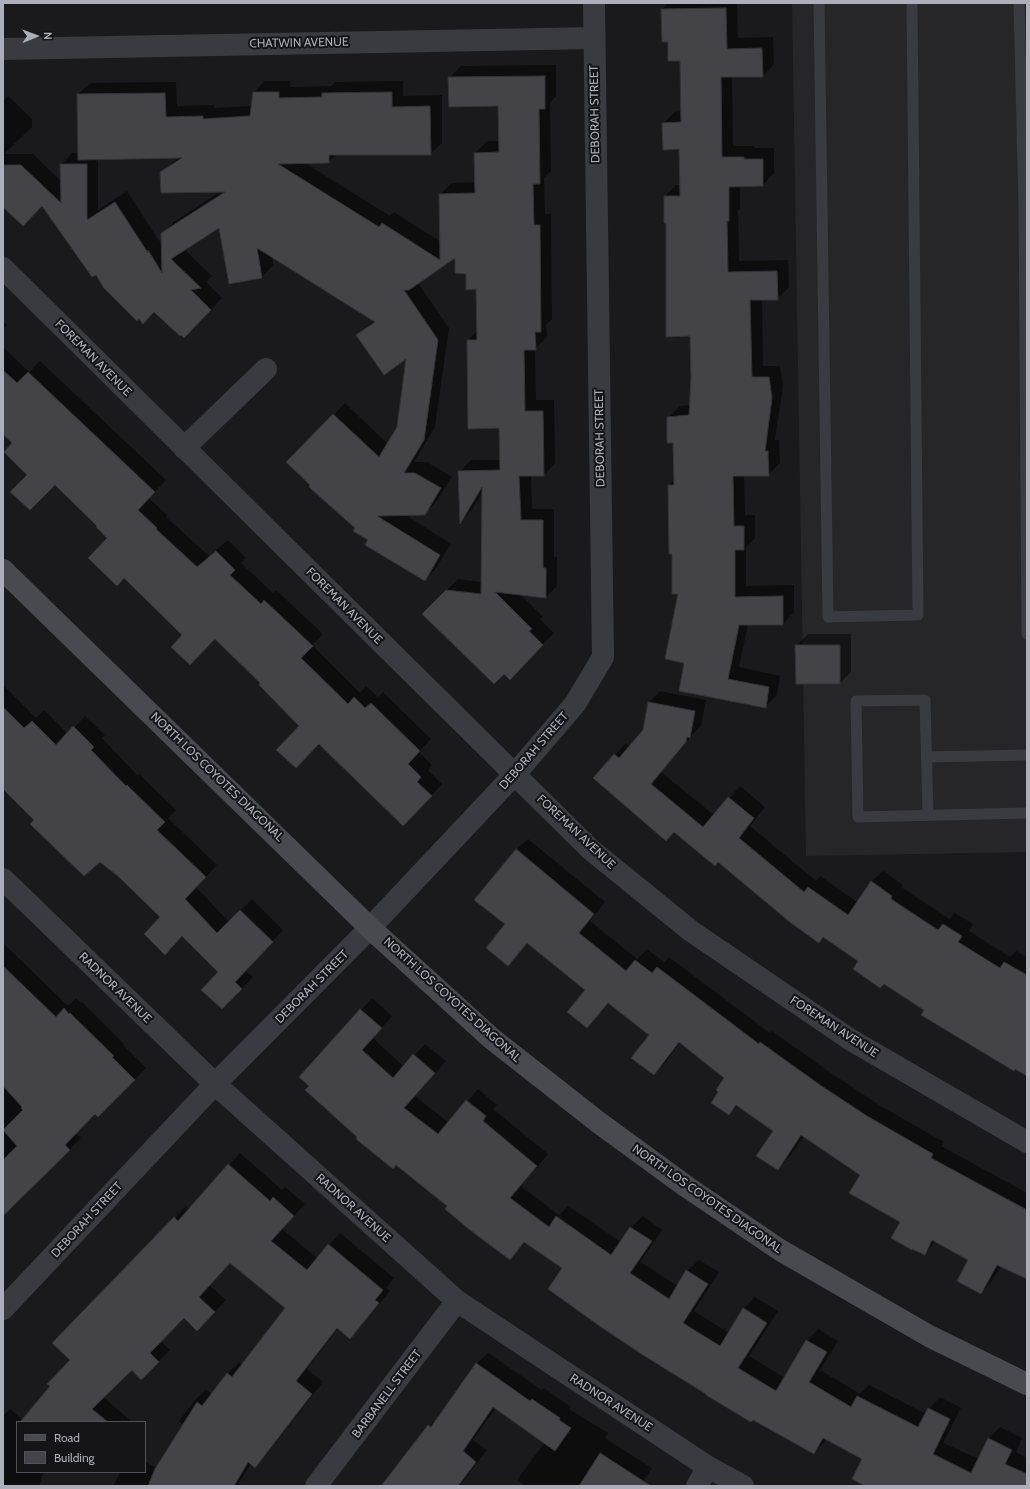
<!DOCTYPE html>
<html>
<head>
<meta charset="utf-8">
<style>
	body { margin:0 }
	#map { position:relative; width:1030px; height:1489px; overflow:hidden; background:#1a191b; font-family:Cabin,sans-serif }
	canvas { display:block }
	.frame { position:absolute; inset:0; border:4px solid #acafba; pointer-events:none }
	.legend { position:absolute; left:16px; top:1421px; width:130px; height:52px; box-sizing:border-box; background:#141416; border:1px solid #515258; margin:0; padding:5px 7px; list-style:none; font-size:12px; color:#acafba }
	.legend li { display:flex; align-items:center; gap:8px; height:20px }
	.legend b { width:20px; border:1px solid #515258 }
	.north { position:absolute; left:16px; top:16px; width:40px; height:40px; -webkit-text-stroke:3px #141416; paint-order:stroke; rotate:89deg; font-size:11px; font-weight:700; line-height:16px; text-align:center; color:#acafba }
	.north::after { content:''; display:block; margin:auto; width:14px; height:18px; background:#acafba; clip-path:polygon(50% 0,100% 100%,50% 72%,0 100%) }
</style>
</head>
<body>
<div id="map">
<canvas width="1030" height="1489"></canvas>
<div class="frame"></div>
<ul class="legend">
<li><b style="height:5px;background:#494a50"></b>Road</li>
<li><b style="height:11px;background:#444448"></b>Building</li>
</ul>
<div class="north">N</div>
</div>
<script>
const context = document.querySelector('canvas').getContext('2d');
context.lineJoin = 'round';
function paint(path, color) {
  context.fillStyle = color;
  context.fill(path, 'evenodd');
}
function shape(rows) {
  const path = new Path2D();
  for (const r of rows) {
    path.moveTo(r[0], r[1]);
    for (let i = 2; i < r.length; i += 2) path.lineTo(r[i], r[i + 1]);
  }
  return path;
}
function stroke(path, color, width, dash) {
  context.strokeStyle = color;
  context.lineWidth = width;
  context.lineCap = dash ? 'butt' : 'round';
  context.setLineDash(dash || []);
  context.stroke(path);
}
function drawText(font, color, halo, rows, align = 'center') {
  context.font = font + ' Cabin,sans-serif';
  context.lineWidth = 4;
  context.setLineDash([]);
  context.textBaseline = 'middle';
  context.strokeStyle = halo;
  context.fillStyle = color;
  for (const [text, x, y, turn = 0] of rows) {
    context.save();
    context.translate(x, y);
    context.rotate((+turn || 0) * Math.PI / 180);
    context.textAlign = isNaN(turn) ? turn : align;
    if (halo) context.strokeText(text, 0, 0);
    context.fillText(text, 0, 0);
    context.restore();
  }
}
const built = shape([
	[792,3,1027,3,1027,852,806,856]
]);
const shadow = shape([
	[668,3,737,3,738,38,773,37,774,64,763,76,732,76,733,146,755,146,755,148,774,148,774,173,763,185,740,186,740,208,738,210,739,261,788,260,789,287,777,299,762,299,763,366,780,366,783,386,775,440,779,440,780,463,768,475,744,475,745,515,755,515,755,538,746,547,746,586,794,585,794,612,783,624,748,624,739,667,780,676,777,695,765,707,686,662,679,593,673,553,669,485,675,479,674,442,668,418,680,406,691,405,691,335,667,222,665,196,676,185,681,185,680,148,663,123,675,112,682,111,681,60,669,41,662,9],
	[556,65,556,96,550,103,551,171,544,178,545,214,551,214,552,319,546,325,547,337,535,349,536,400,554,400,555,463,544,475,531,475,532,509,554,509,554,557,557,557,557,586,546,597,520,594,543,617,540,619,554,633,521,667,504,673,423,614,458,579,482,582,483,491,471,511,461,521,459,472,471,460,501,460,500,427,468,340,478,330,477,288,456,256,418,283,449,328,435,427,414,462,427,462,452,477,436,502,424,514,404,514,451,544,436,568,425,580,356,528,287,462,345,403,388,444,398,428,408,357,358,335,374,320,272,256,273,265,262,277,230,282,220,226,184,249,212,276,206,282,222,298,184,337,155,311,96,273,43,205,3,205,3,101,8,96,32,119,32,127,4,154,33,154,61,181,61,165,72,153,79,153,78,94,90,83,176,82,177,106,214,105,214,108,252,106,254,92,265,81,290,81,290,87,331,86,335,82,403,81,403,96,442,95,442,143,430,154,337,154,329,162,305,163,390,216,394,212,441,242,440,194,452,183,476,182,475,153,487,141,499,141,499,105,449,78,461,66],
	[179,157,161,173,221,191,174,222,162,234,163,244,160,240,159,241,127,191,98,210,98,158],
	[58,199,65,206,60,204],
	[3,321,7,325,3,329],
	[3,347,29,372,40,361,166,480,149,498,168,516,166,517,209,556,228,540,246,558,241,563,273,593,276,590,323,634,312,645,360,693,366,686,378,697,383,692,431,739,419,752,432,765,428,770,442,784,414,814,301,726,262,683,215,637,183,635,98,526,55,484,28,475,14,443,3,433],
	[808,634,851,634,851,672,840,683,796,646],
	[3,685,36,718,44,710,68,734,85,716,105,735,102,738,138,776,139,774,176,810,168,818,217,865,196,887,229,922,252,899,283,930,245,970,253,977,222,1008,220,972,120,876,100,861,36,820,3,787],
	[660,691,706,700,701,725,661,772,714,815,740,786,765,807,750,826,816,881,820,876,857,902,871,882,883,871,903,885,901,887,949,919,955,913,973,924,969,931,1010,957,1016,951,1027,957,1027,1076,969,1043,860,960,824,936,819,941,718,861,594,778,626,743,630,747,644,730,649,702],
	[528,839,605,902,590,921,637,959,647,949,664,962,669,957,770,1033,772,1031,831,1073,879,1105,944,1142,941,1146,1027,1193,1027,1279,1001,1266,992,1281,981,1293,969,1259,936,1241,924,1254,901,1222,861,1175,804,1136,789,1157,778,1169,774,1131,738,1105,729,1114,726,1078,680,1042,665,1063,654,1074,650,1035,609,1003,587,1027,587,990,528,942,508,965,507,924,516,850],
	[3,943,68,1006,76,998,81,1003,82,1002,124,1044,123,1045,146,1068,98,1116,95,1113,76,1133,81,1138,3,1215],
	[372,998,392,1016,373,1038,404,1067,425,1044,446,1061,415,1096,449,1123,478,1089,497,1105,493,1109,548,1154,521,1186,559,1215,568,1206,621,1242,631,1227,643,1216,662,1230,640,1262,678,1286,687,1271,699,1260,719,1272,694,1311,729,1333,744,1308,755,1297,778,1311,749,1356,785,1378,807,1341,818,1329,838,1341,820,1370,860,1394,869,1385,926,1414,929,1409,940,1397,961,1408,943,1443,979,1459,988,1439,1000,1427,1022,1438,1016,1452,1027,1458,1027,1486,867,1486,863,1458,827,1439,814,1453,708,1394,563,1268,525,1242,510,1259,448,1206,396,1164,359,1137,301,1077],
	[240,1153,282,1190,285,1187,305,1204,282,1229,317,1258,340,1233,394,1278,386,1288,390,1291,361,1326,349,1338,338,1328,307,1369,323,1382,266,1455,255,1466,251,1464,237,1486,113,1486,120,1472,145,1472,145,1462,157,1468,184,1425,179,1421,195,1400,206,1389,212,1394,227,1374,239,1362,242,1365,286,1308,231,1262,209,1285,226,1300,197,1330,184,1317,160,1341,170,1350,141,1379,132,1369,103,1397,131,1421,130,1422,17,1422,17,1472,44,1472,39,1486,3,1486,3,1416,10,1409,23,1420,72,1360,175,1218,186,1206,189,1209],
	[488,1353,542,1390,544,1388,571,1407,569,1409,608,1433,605,1438,652,1468,640,1486,526,1486,517,1480,545,1442,496,1407,473,1440,487,1450,461,1484,463,1486,382,1486,429,1426,441,1415,476,1364]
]);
const building = shape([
	[726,8,727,49,762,48,763,77,721,77,722,157,744,157,744,159,763,159,763,186,729,187,729,221,727,221,728,272,777,271,778,300,750,300,752,377,769,377,772,398,765,451,768,451,769,476,733,476,734,526,744,526,744,550,735,550,735,597,783,596,783,625,739,625,728,679,769,687,766,708,679,691,684,663,665,659,678,594,672,594,672,554,669,554,668,485,674,485,673,443,667,443,667,417,689,415,691,378,690,336,666,337,666,223,664,223,664,196,680,196,679,149,663,150,662,123,681,122,680,61,668,61,668,42,662,42,661,9,726,8],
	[545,76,545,109,539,109,540,184,533,184,534,225,540,225,541,332,535,332,536,350,524,350,525,411,543,411,544,476,519,476,521,520,543,520,543,568,546,568,546,598,495,592,532,629,529,631,543,645,510,680,504,674,494,684,422,614,446,590,481,594,482,487,460,524,458,471,500,470,499,428,468,429,467,340,477,340,476,289,466,290,466,274,455,273,455,258,409,290,404,290,438,340,424,440,404,473,415,473,441,488,425,515,377,516,440,555,425,581,365,545,368,540,353,531,355,528,309,487,310,485,286,462,333,414,379,457,397,427,406,359,384,375,356,335,375,322,257,248,262,278,229,284,219,228,171,259,201,288,191,290,211,310,184,338,181,335,180,336,154,312,143,324,139,319,137,321,104,288,96,275,92,277,42,206,23,226,3,207,3,165,21,165,61,203,60,164,87,164,87,220,115,202,148,253,148,250,162,273,161,233,225,192,161,193,160,172,182,158,78,160,77,94,165,93,166,117,203,116,203,119,250,116,253,92,279,92,279,98,322,97,322,93,392,92,392,107,430,106,431,155,329,155,329,163,278,164,379,227,382,223,440,260,439,194,475,193,474,153,499,152,498,106,449,107,448,77,545,76],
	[3,370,17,383,28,372,155,492,138,510,157,528,156,529,197,567,216,551,235,570,230,575,261,604,264,600,313,646,301,658,348,704,354,697,365,708,371,703,420,751,408,764,421,777,417,782,432,796,403,826,319,744,296,768,276,750,299,726,259,685,260,683,215,639,190,665,171,647,182,635,124,578,117,586,88,558,107,538,96,527,97,526,55,485,30,510,10,492,27,475,4,452,12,443,3,434,3,370],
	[795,645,840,645,840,684,796,684,795,645],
	[648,702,695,711,690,738,687,737,686,742,651,784,703,827,728,797,754,818,739,838,804,892,808,887,848,915,871,881,892,896,891,899,938,930,943,924,962,936,958,942,1000,968,1004,962,1027,975,1027,1076,1015,1069,1014,1071,921,1015,924,1010,884,984,880,988,853,969,858,961,823,937,819,943,791,923,718,862,715,866,674,832,666,841,593,778,614,754,619,758,643,730,648,702],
	[3,707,24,728,32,721,56,745,73,726,94,747,91,750,126,786,127,785,165,822,157,830,206,877,185,899,217,933,240,910,273,942,235,982,242,989,222,1009,201,990,218,972,182,936,165,955,144,934,160,917,119,877,100,862,84,876,30,824,34,820,3,789,3,707],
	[516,849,594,914,579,933,626,971,635,960,652,973,657,967,759,1044,760,1042,820,1085,867,1116,933,1154,931,1158,1027,1210,1027,1279,997,1265,981,1294,957,1281,968,1260,932,1240,925,1255,912,1249,912,1250,891,1238,900,1222,849,1193,860,1175,801,1135,778,1170,756,1156,773,1131,736,1105,729,1115,711,1103,718,1092,716,1090,724,1078,679,1042,654,1075,631,1058,649,1035,608,1003,587,1028,567,1012,585,990,527,943,508,966,486,948,505,924,474,900,516,849],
	[3,966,56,1017,64,1008,69,1014,70,1013,114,1056,112,1057,135,1080,98,1117,95,1114,65,1145,70,1150,3,1216,3,1160,17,1146,3,1130,23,1110,21,1108,22,1107,3,1086,3,966],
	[360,1009,382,1028,362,1050,393,1078,413,1054,435,1073,404,1108,438,1134,466,1100,486,1116,483,1121,537,1166,510,1198,549,1227,556,1216,611,1255,630,1227,652,1241,630,1273,669,1299,686,1270,708,1284,683,1323,720,1346,743,1308,767,1323,738,1368,776,1391,806,1340,827,1352,809,1382,851,1407,857,1396,918,1427,928,1408,950,1419,933,1454,971,1473,988,1438,1012,1450,1005,1464,1027,1474,1027,1486,865,1486,852,1479,862,1459,823,1438,814,1454,753,1420,751,1422,706,1395,706,1394,643,1355,601,1327,548,1289,562,1268,524,1242,510,1260,470,1230,445,1209,447,1206,396,1165,393,1169,356,1139,357,1137,305,1090,309,1086,299,1077,360,1009],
	[228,1164,270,1201,273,1197,294,1216,271,1241,307,1270,328,1244,383,1290,375,1300,379,1303,350,1339,337,1328,296,1381,312,1394,255,1468,248,1462,234,1486,148,1486,155,1469,197,1402,202,1406,227,1373,232,1377,285,1308,230,1263,199,1297,215,1312,197,1331,184,1318,150,1353,159,1362,141,1380,132,1370,92,1409,108,1422,20,1422,50,1386,47,1384,70,1360,52,1343,174,1217,178,1221,228,1164],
	[476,1363,530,1401,532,1399,560,1418,559,1420,571,1428,555,1451,493,1407,463,1451,476,1462,458,1486,381,1486,428,1425,431,1427,476,1363],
	[600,1453,651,1486,579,1486,600,1453]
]);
const service = shape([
	[819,3,828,617,918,615,912,3],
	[1019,3,1024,208,1027,208],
	[1024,208,1027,634],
	[927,757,1027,755],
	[928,815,925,700,856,701,858,817,1027,813]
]);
const minor = shape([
	[3,49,594,38],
	[3,268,590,849,691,931,851,1040,1027,1142],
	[184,448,266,369],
	[3,879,215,1084,457,1301,708,1467,743,1486],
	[3,1309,215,1084,370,928,515,774,575,704,603,657,594,3],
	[316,1486,457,1301],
	[697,1486,708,1467]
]);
const secondary = shape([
	[3,570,370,928,491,1038,598,1122,687,1187,780,1250,929,1336,1027,1384]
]);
const streetNames = [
	["CHATWIN AVENUE",299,43,-1],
	["DEBORAH STREET",595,114,-91],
	["FOREMAN AVENUE",93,358,45],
	["DEBORAH STREET",600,438,-91],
	["FOREMAN AVENUE",344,606,45],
	["DEBORAH STREET",534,751,-49],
	["NORTH LOS COYOTES DIAGONAL",217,777,44],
	["FOREMAN AVENUE",576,832,43],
	["DEBORAH STREET",312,987,-45],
	["RADNOR AVENUE",115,988,44],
	["NORTH LOS COYOTES DIAGONAL",452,1000,42],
	["FOREMAN AVENUE",834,1027,33],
	["NORTH LOS COYOTES DIAGONAL",707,1199,35],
	["RADNOR AVENUE",353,1208,42],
	["DEBORAH STREET",87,1220,-47],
	["BARBANELL STREET",387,1394,-53],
	["RADNOR AVENUE",611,1403,33]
];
paint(built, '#262528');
paint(shadow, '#0007');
paint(building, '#444448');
stroke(building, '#343337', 1);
stroke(service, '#3a3b40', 11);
stroke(minor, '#3a3b40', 22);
stroke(secondary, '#494a50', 22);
drawText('12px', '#acafba', '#141416', streetNames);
</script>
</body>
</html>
